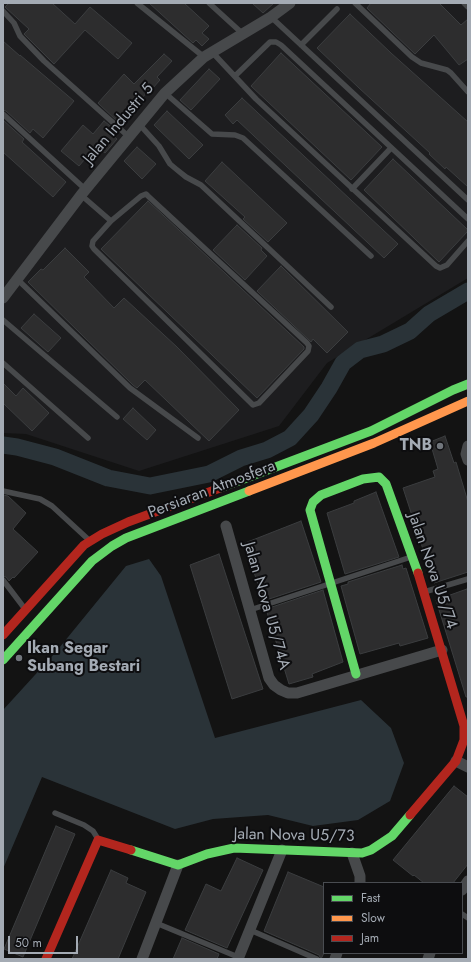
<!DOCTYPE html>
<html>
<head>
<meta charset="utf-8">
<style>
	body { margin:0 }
	#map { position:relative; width:471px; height:962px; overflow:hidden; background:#131313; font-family:Jost,sans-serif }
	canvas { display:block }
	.frame { position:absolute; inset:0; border:4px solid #a4abb4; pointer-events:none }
	.legend { position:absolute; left:323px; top:882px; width:140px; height:72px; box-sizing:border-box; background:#0d0d0f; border:1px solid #494c51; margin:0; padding:5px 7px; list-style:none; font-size:12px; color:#a4abb4 }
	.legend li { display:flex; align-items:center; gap:8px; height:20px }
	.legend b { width:20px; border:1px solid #494c51 }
	.scale { position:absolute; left:8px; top:936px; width:70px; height:18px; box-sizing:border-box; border:2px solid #a4abb4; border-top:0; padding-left:5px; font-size:12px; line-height:14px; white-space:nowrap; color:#a4abb4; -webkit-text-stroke:3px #0d0d0f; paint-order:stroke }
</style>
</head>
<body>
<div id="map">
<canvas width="471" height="962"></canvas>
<div class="frame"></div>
<ul class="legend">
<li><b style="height:5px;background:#63d668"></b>Fast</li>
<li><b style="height:5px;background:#ff974d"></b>Slow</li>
<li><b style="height:5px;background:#b3261e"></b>Jam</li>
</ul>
<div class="scale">50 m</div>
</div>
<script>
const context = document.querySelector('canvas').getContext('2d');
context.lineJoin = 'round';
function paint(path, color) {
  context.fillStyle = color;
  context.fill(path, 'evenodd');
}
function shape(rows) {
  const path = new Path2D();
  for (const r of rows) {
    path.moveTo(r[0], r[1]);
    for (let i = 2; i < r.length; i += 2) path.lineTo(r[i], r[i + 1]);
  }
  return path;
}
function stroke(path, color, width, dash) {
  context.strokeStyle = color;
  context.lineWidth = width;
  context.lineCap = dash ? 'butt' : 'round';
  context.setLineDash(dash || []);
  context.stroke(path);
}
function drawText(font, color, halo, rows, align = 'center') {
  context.font = font + ' Jost,sans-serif';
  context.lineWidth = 4;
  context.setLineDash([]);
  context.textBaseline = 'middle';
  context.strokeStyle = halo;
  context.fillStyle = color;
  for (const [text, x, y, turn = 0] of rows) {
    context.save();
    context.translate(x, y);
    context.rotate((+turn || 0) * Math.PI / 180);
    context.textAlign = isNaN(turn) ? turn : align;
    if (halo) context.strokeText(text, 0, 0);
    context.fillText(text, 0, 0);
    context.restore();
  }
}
const built = shape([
	[3,3,468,3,468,278,327,363,279,426,139,471,26,434,3,433]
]);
const water = shape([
	[149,559,161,576,215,738,361,700,391,728,404,763,390,801,358,820,313,826,268,815,213,819,175,829,42,777,3,869,3,710,55,653,126,566]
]);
const river = shape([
	[3,445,17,447,55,457,108,478,150,486,209,474,241,458,267,450,290,438,311,415,329,388,343,363,360,350,383,344,410,331,429,314,468,291]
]);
const building = shape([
	[9,3,52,3,75,24,90,7,132,43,118,59,85,30,54,64,24,34,29,29,5,7,9,3],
	[149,3,184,3,209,26,202,33,209,39,202,46,196,40,193,43,149,3],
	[252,3,274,3,263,13,252,3],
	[371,3,439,3,461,25,468,19,468,59,459,65,434,35,415,54,367,8,371,3],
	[350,14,391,53,468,122,468,187,446,167,445,169,429,154,430,153,359,88,317,48,350,14],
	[3,41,20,56,20,55,74,101,43,138,33,129,30,133,6,111,3,110,3,41],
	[281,53,382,147,351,180,251,86,281,53],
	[164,54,172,61,157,77,160,80,152,89,151,88,119,123,98,103,124,74,134,84,164,54],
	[209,69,220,79,191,110,180,100,209,69],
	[242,98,398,244,384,258,237,120,233,124,225,115,242,98],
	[167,111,203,145,189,159,154,125,167,111],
	[3,120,24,139,22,142,66,182,53,197,3,152,3,120],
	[104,121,114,129,110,133,117,139,105,153,96,146,79,166,61,151,83,125,93,134,104,121],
	[137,147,156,164,142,179,124,161,137,147],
	[393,159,468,230,468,231,439,262,364,190,393,159],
	[222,162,287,223,268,242,243,219,245,217,205,181,222,162],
	[148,201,304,347,304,349,257,398,101,249,148,201],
	[237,225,262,248,261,250,267,256,245,280,213,250,237,225],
	[65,248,89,272,84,277,114,308,124,298,177,347,239,410,209,441,145,380,137,388,133,385,28,282,41,269,43,270,65,248],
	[281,266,348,332,327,353,313,339,311,342,257,291,281,266],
	[34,314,61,338,48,352,21,328,34,314],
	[3,383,16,396,23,388,49,413,32,431,3,403,3,383],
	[133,408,156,430,147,440,123,419,133,408],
	[445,436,454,463,456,462,468,502,468,572,434,583,403,488,435,477,433,471,438,469,430,442,445,436],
	[376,492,399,557,345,574,327,513,354,503,354,501,376,492],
	[3,495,8,496,26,513,13,529,38,552,14,578,13,577,9,581,6,577,3,576,3,495],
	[301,521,321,582,263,601,245,543,301,521],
	[219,554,263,689,232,699,190,565,219,554],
	[402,565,403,569,406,568,428,638,400,646,399,643,360,654,341,586,348,584,348,582,402,565],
	[467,589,468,593,468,697,466,697,436,600,467,589],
	[323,590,343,662,312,674,313,677,289,684,266,609,323,590],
	[454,786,468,797,468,864,453,883,424,883,414,875,413,876,393,860,454,786],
	[56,826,75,834,23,957,4,949,56,826],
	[237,858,263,870,227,948,185,930,206,884,221,891,237,858],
	[111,870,128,878,126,883,146,892,118,959,72,959,111,870],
	[288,872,324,887,324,953,321,959,319,955,264,931,288,872],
	[182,938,219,954,217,959,173,959,182,938]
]);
const lane = shape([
	[137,3,204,57],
	[209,3,243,34],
	[355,3,412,57,421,63,447,70,451,73,468,92],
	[464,3,468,7],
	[3,11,14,23,20,36,44,61,128,136],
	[271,17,468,200],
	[301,45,337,9],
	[212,52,256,99,436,266,440,268,447,265,468,241],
	[235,76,270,42,276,42,281,45,468,219],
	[165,93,212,134,235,135,243,138,371,256],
	[3,114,85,189],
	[139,124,159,146,170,164,176,169,186,177,201,185,331,307],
	[352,189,391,148],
	[81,195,111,221,141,196,146,194,148,196,307,343,309,346,308,351,259,403,253,405,251,403,94,249,92,246,93,241,111,221],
	[17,279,130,388,198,438],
	[3,320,117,417],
	[3,363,88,438],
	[3,491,40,499,52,506,90,541],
	[3,580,25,609],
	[424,592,468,579],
	[250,610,411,557],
	[55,813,84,825,93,831,98,839],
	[462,914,468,918],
	[156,923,238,957],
	[250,930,317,959]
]);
const street = shape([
	[3,298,81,195,165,93,204,57,271,17,290,3],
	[468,446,466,454,468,460],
	[226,526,269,678,274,685,281,690,288,693,297,693,442,650],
	[456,761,468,767],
	[352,853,360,876,360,883],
	[462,890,468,881],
	[142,959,178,865],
	[238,959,282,850],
	[335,959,337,953],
	[428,959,430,953]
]);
const fast = shape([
	[220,488,371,431,453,390,468,384],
	[3,660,92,561,112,546,126,538,249,491],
	[356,674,310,510,313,502,321,495,363,479,379,477,386,484,418,573],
	[131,850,178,865,207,854,234,848,362,853,371,850,392,836,410,815]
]);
const slow = shape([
	[249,491,374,443,468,401]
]);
const jam = shape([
	[3,635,84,545,102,534,128,522,220,488],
	[410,815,456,761,464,740,464,726,418,573],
	[46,959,98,840,131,850]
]);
const markers = [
	[440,446,4,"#71767c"],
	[19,658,4,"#71767c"]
];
const streetNames = [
	["Jalan Industri 5",119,124,-50],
	["Persiaran Atmosfera",212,490,-21],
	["Jalan Nova U5/74",432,571,71],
	["Jalan Nova U5/74A",266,606,74],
	["Jalan Nova U5/73",294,836,1]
];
const poiNames = [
	["TNB",432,446],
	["Ikan Segar",27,649,"left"],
	["Subang Bestari",27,667,"left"]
];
paint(built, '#1d1d1f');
paint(water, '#2a3338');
stroke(river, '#2a3338', 17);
paint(building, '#2d2d2e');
stroke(building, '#3b3d3f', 1);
stroke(lane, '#47494b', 5.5);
stroke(street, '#47494b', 11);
stroke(fast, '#63d668', 9);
stroke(slow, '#ff974d', 9);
stroke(jam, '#b3261e', 9);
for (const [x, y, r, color] of markers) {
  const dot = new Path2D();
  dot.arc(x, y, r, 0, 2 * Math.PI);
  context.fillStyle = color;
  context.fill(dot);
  stroke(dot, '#0d0d0f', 1.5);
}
drawText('16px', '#a4abb4', '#0d0d0f', streetNames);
drawText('bold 16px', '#a4abb4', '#0d0d0f', poiNames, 'right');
</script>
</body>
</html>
